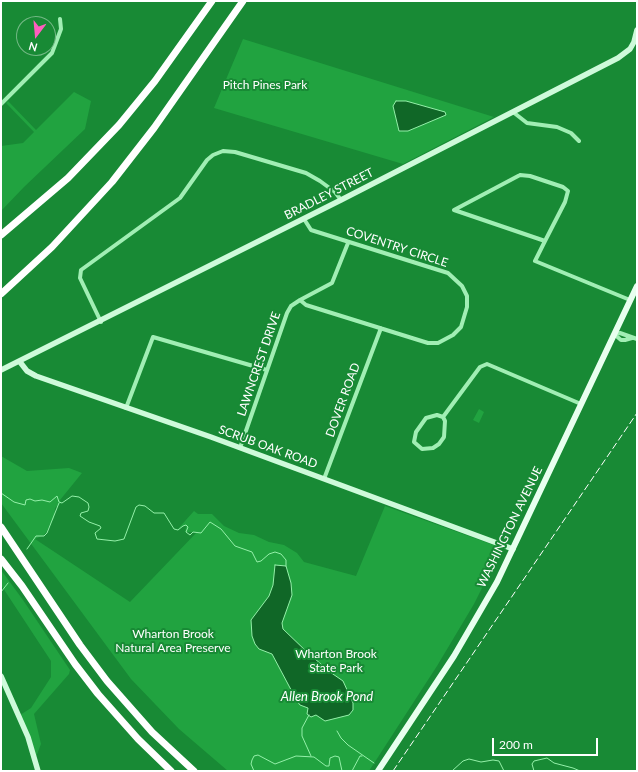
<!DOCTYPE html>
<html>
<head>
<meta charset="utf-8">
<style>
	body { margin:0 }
	#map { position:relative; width:638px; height:772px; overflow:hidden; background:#188a35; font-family:Lato,sans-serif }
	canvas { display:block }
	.frame { position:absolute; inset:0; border:2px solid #fff; pointer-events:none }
	.north { position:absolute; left:16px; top:16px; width:40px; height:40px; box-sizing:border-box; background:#188a35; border:1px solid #74b986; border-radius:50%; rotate:196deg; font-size:11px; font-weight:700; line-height:16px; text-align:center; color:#fff }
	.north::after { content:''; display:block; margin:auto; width:14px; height:18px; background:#ff5ebe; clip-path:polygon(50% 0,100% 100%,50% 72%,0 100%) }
	.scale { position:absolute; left:492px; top:738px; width:106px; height:18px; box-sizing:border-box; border:2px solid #fff; border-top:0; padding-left:5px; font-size:12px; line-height:14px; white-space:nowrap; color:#fff; -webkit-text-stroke:3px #188a35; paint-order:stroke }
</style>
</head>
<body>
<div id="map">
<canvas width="638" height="772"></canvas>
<div class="frame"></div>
<div class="north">N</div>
<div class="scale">200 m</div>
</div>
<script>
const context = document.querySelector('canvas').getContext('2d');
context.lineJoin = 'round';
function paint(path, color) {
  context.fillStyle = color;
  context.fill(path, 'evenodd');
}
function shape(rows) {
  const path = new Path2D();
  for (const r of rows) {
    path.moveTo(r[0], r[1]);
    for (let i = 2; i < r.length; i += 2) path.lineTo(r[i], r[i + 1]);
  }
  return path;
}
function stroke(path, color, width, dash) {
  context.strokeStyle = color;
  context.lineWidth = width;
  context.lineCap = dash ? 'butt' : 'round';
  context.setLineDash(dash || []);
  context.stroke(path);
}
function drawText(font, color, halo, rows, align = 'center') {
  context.font = font + ' Lato,sans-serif';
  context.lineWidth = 4;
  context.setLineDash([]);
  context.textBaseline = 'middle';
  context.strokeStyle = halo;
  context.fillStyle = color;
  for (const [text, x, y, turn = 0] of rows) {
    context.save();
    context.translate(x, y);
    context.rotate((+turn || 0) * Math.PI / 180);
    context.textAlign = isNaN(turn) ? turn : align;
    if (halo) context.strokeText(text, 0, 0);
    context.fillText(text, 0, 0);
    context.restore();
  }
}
const green = shape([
	[243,39,494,117,403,164,214,108],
	[74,92,91,101,85,129,24,187,1,211,1,146,23,143,34,132,6,103,8,101,36,130],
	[479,409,484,412,479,423,473,420],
	[1,456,27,471,69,468,82,473,60,500,61,503,55,508,54,518,50,524,47,531,44,535,35,539,130,602,197,532,185,532,186,527,185,525,177,530,194,511,198,514,212,514,224,526,239,533,254,535,269,542,284,545,297,553,304,562,356,576,385,506,502,548,474,604,437,666,369,771,228,771,179,729,131,679,1,503],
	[1,570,23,600,70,670,69,674,34,714,41,744,36,757,20,715,31,708,51,677,51,661,1,585]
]);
const water = shape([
	[396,101,406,101,445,112,446,115,408,131,399,131,393,106,396,101],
	[275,565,286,566,291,583,292,595,282,623,283,629,308,653,313,653,314,658,330,672,343,681,353,703,353,710,349,715,325,721,316,715,311,717,307,714,308,708,300,705,297,701,272,654,259,649,255,644,252,636,251,620,269,596,273,585,275,565]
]);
const stream = shape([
	[1,493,14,502,25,505,26,500,30,499,35,501,42,500,50,502,57,496,59,502,62,503,72,496,79,497,88,503,89,507,88,511,81,513,80,516,89,522,100,526,101,528,95,533,97,539,115,541,124,539,136,507,139,505,145,506,154,513,164,513,174,529,178,530,183,526,186,525,188,527,186,532,190,535,193,532,201,533,210,522,221,529,235,546,252,552,257,562,261,561,269,554,275,552,281,554,286,560,286,566],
	[27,549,36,536,44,536,47,533,59,503],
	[1,592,8,583],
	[309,715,302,728,302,736,311,756],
	[337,731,341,738,348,745,374,763],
	[254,771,251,764,252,760,254,756,258,755,275,764,296,756,314,757,326,766,329,766,330,758,335,756,339,757,342,771],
	[352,771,360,756,362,756],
	[452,771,463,761,469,759,481,762,493,760,499,761,504,771],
	[534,771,532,764,534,761,547,758,554,763,573,768,580,771]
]);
const street = shape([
	[1,104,52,53,61,29,60,19],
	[513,112,527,123,557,127,571,133,579,141],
	[520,175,530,176,563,187,568,191,565,202,545,241,454,210,520,175],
	[545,241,535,261,630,300],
	[300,300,306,305,428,343,438,343,453,335,461,327,467,307,467,296,462,286,448,273,311,230,304,219],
	[101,322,80,278,81,270,180,198,207,160,213,155,223,151,235,152,306,173,320,181,335,192,341,200],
	[614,334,620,333,637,339],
	[614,334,621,340,625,340,632,338],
	[126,408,153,337,267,370],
	[437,415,443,417,445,421,444,437,439,444,433,448,422,449,414,442,416,432,426,418,437,415],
	[443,417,480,367,487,364,581,404],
	[240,448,287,313,291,306,300,300,332,283,348,243],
	[324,479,381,328]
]);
const secondary = shape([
	[20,362,27,371,36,376,211,437,513,549],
	[1,370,341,200,618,58,630,49,634,42,637,30],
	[1,676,28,737,38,771]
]);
const primary = shape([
	[378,771,454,656,497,582,637,286]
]);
const highway = shape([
	[1,235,68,178,119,125,155,81,212,1],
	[1,294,52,247,112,182,154,128,243,1],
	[1,527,80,645,107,681,152,732,194,771],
	[1,559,22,586,75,664,98,694,138,739,171,771]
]);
const rail = shape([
	[393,771,637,413]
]);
const parkNames = [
	["Pitch Pines Park",265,85],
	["Wharton Brook",173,634],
	["Natural Area Preserve",173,648],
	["Wharton Brook",336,654],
	["State Park",336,668]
];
const streetNames = [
	["BRADLEY STREET",329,194,-27],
	["COVENTRY CIRCLE",397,247,18],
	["LAWNCREST DRIVE",259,364,-71],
	["DOVER ROAD",343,400,-70],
	["SCRUB OAK ROAD",268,447,20],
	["WASHINGTON AVENUE",510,527,-64]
];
const waterNames = [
	["Allen Brook Pond",327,697]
];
paint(green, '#21a340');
paint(water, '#106727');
stroke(water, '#94f0a9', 1);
stroke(stream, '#94f0a9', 1);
stroke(street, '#a1eeb4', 4);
stroke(secondary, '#cefada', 5.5);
stroke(primary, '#e8ffef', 6);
stroke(highway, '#fff', 7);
stroke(rail, '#fff', 1, [7, 3]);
drawText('12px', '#fff', '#188a35', parkNames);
drawText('12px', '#fff', '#188a35', streetNames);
drawText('italic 13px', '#fff', '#188a35', waterNames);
</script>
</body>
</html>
